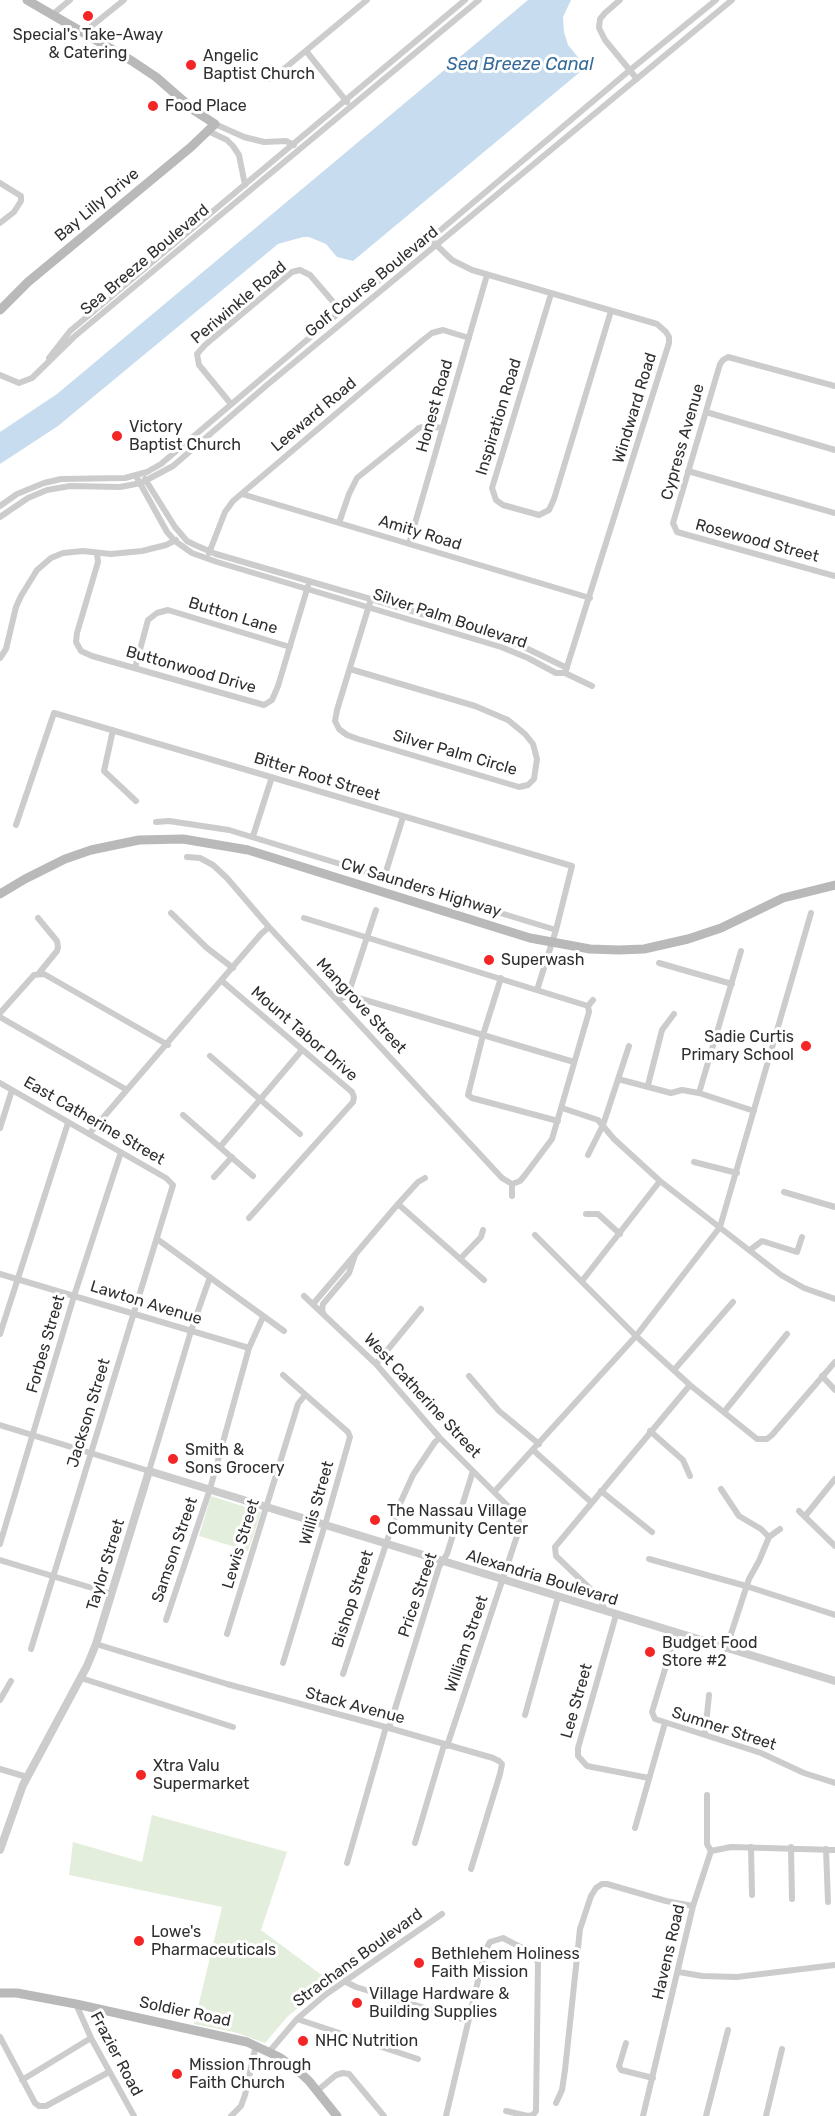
<!DOCTYPE html>
<html>
<head>
<meta charset="utf-8">
<style>
	body { margin:0 }
	canvas { display:block; background:#fff }
</style>
</head>
<body>
<canvas width="835" height="2116"></canvas>
<script>
const context = document.querySelector('canvas').getContext('2d');
context.lineJoin = 'round';
function paint(path, color) {
  context.fillStyle = color;
  context.fill(path, 'evenodd');
}
function shape(rows) {
  const path = new Path2D();
  for (const r of rows) {
    path.moveTo(r[0], r[1]);
    for (let i = 2; i < r.length; i += 2) path.lineTo(r[i], r[i + 1]);
  }
  return path;
}
function stroke(path, color, width, dash) {
  context.strokeStyle = color;
  context.lineWidth = width;
  context.lineCap = dash ? 'butt' : 'round';
  context.setLineDash(dash || []);
  context.stroke(path);
}
function drawText(font, color, halo, rows, align = 'center') {
  context.font = font + ' Rubik,sans-serif';
  context.lineWidth = 6;
  context.setLineDash([]);
  context.textBaseline = 'middle';
  context.strokeStyle = halo;
  context.fillStyle = color;
  for (const [text, x, y, turn = 0] of rows) {
    context.save();
    context.translate(x, y);
    context.rotate((+turn || 0) * Math.PI / 180);
    context.textAlign = isNaN(turn) ? turn : align;
    if (halo) context.strokeText(text, 0, 0);
    context.fillText(text, 0, 0);
    context.restore();
  }
}
const green = shape([
	[211,1496,261,1512,248,1551,199,1536],
	[152,1815,287,1852,261,1930,331,1982,288,2016,265,2043,234,2032,194,2024,222,1907,69,1875,73,1842,142,1862]
]);
const water = shape([
	[528,0,571,0,563,17,564,32,568,45,586,67,353,261,337,257,326,244,309,237,303,237,278,244,58,426,0,464,0,432,57,394]
]);
const minor = shape([
	[620,0,605,13,600,19,599,28,605,40,637,79],
	[52,15,70,0],
	[83,33,124,0],
	[306,51,347,102],
	[265,79,273,78,367,0],
	[215,124,244,137,264,142,286,141,294,145],
	[208,131,227,140,233,146,239,155,245,185],
	[0,183,21,196,21,201,14,212,0,223],
	[551,294,492,488,496,500,503,505,539,515,549,510,554,499,611,311],
	[49,358,70,331,465,0],
	[0,375,19,383,32,378,75,336,479,0],
	[835,386,728,357,723,360,720,364,673,523,677,532,835,576],
	[231,404,199,365,197,354,205,345,292,272,300,270,310,275,341,311],
	[706,412,835,450],
	[688,471,835,513],
	[136,476,167,532,175,541,192,553,217,562,501,647,528,658,556,673,565,673,669,343,669,337,666,332,657,324,472,270,452,260,430,239],
	[145,479,175,527,187,541,195,545,216,554,487,633,528,649,567,668],
	[242,494,590,598],
	[0,506,17,494,44,483,61,479,125,478,147,472,161,464,341,311,430,239,630,70,716,0],
	[0,517,28,498,47,490,70,486,120,487,141,483,173,466,267,385,732,0],
	[339,523,349,494,357,478,419,428,427,426,442,428],
	[409,544,487,275],
	[97,553,98,562,77,633,76,642,81,651,92,656,264,705,272,700,278,686,308,586],
	[209,553,225,512,233,501,423,340,432,333,443,330,469,338],
	[0,658,6,649,16,607,21,596,37,570,51,558,63,553,83,551,111,554,142,551,166,545,176,540],
	[135,668,148,620,157,613,168,610,290,647],
	[350,669,475,706,508,720,525,734,533,744,537,759,534,779,528,785,519,787,358,739,347,735,339,729,335,721,337,710,371,599],
	[565,673,592,686],
	[113,730,104,771,136,801],
	[156,822,169,821,229,830,556,930],
	[16,825,54,713,572,866,556,930,537,990],
	[253,836,272,777],
	[187,857,200,858,213,865,227,878,269,927,502,1178,512,1184],
	[384,878,403,817],
	[171,913,207,948,233,968],
	[38,918,57,941,58,947,57,951,39,973],
	[304,918,588,1006],
	[741,951,699,1093,754,1111],
	[659,963,732,984],
	[501,978,483,1035,468,1095,472,1098,558,1121],
	[222,981,352,1092,354,1097,353,1102,249,1218],
	[348,995,376,910],
	[336,998,342,998,348,995,574,1062],
	[0,1013,34,975,44,974,168,1045],
	[0,1017,127,1090],
	[210,1056,300,1134],
	[618,1079,671,1093,682,1090,699,1093],
	[0,1083,166,1178,173,1185,31,1649],
	[648,1085,662,1030,674,1014],
	[562,1108,598,1120,614,1139,660,1181,781,1275,804,1288,835,1299],
	[183,1115,253,1176],
	[0,1128,12,1090],
	[89,1134,261,934,269,927],
	[220,1147,302,1050],
	[588,1155,603,1125,629,1046],
	[694,1162,737,1173],
	[214,1177,232,1157],
	[512,1184,520,1181,525,1175,552,1139,589,1012,588,1006,593,1000],
	[512,1184,512,1196],
	[784,1192,835,1207],
	[398,1204,484,1280],
	[586,1214,598,1214,620,1234],
	[535,1235,636,1336,690,1385,757,1439,767,1439,772,1435,835,1362],
	[157,1239,284,1331],
	[750,1250,762,1241,797,1252,802,1237],
	[460,1259,481,1237,483,1230],
	[0,1274,249,1348],
	[582,1281,660,1181],
	[304,1296,376,1364,440,1438,518,1516,520,1527,447,1746],
	[313,1304,398,1204,418,1182,425,1178],
	[324,1315,322,1310,323,1304,349,1273,355,1255],
	[0,1334,68,1123],
	[376,1364,421,1309],
	[674,1370,733,1302],
	[469,1376,499,1411,539,1444],
	[822,1376,835,1390],
	[724,1412,787,1334],
	[0,1425,149,1471,191,1331,210,1277],
	[650,1431,683,1460,690,1476],
	[533,1450,591,1502],
	[721,1489,739,1516,761,1529,769,1537,759,1561,749,1579,726,1649],
	[495,1491,636,1336,720,1227,811,913],
	[601,1491,652,1532],
	[799,1511,835,1546],
	[806,1515,835,1479],
	[769,1537,780,1529],
	[0,1544,74,1296,121,1152],
	[649,1559,746,1586,835,1615],
	[0,1560,112,1594],
	[605,1611,600,1598,556,1556,555,1547,690,1385],
	[616,1615,578,1748,578,1756,587,1766,649,1778],
	[166,1620,210,1489,249,1348,263,1317],
	[676,1633,652,1712,655,1719,761,1753,804,1773,835,1783],
	[227,1634,298,1404,305,1395],
	[96,1644,227,1684,389,1728,493,1758,499,1761,502,1764,500,1774,471,1869],
	[283,1663,327,1518,350,1437,348,1432,283,1375],
	[343,1674,398,1508,413,1475,435,1442,440,1438],
	[81,1678,233,1727],
	[0,1700,11,1681],
	[525,1715,558,1597],
	[389,1728,439,1567,447,1554,473,1471],
	[705,1734,709,1695],
	[0,1769,27,1777],
	[707,1795,707,1844,711,1851],
	[635,1828,665,1723],
	[415,1843,444,1745],
	[751,1847,752,1895],
	[791,1847,792,1899],
	[826,1849,828,1902],
	[711,1851,731,1847,835,1850],
	[347,1863,386,1727],
	[679,1972,702,1976,737,1977,835,1965],
	[346,1982,356,1987,468,2021],
	[76,2004,91,2038,134,2116],
	[297,2019,418,2059],
	[0,2037,35,2103,39,2106,46,2106,109,2072],
	[626,2043,619,2066,621,2070,653,2078],
	[269,2052,297,2019,325,1995,442,1914],
	[22,2080,91,2038],
	[317,2091,336,2075,343,2073,349,2074,384,2116],
	[556,2103,562,2090,565,2070,580,1929,591,1896,596,1888,602,1884,607,1884,666,1901,693,1906],
	[231,2116,241,2106,245,2095,256,2045],
	[446,2116,485,1951,490,1942,503,1938,528,1951,538,1962,536,2111,533,2115,528,2116,506,2111],
	[643,2116,693,1906,711,1851],
	[706,2116,728,2030],
	[766,2116,782,2049]
]);
const tertiary = shape([
	[0,1850,23,1785,87,1666,96,1644,149,1471,835,1681]
]);
const secondary = shape([
	[0,310,28,282,191,147,215,124,195,111,156,77,132,61,27,0],
	[0,894,25,879,65,859,91,850,139,840,183,839,248,850,530,938,590,949,619,950,644,949,688,939,721,928,783,898,835,885],
	[0,1993,17,1993,76,2004,247,2042,279,2057,296,2069,309,2081,337,2116]
]);
const markers = [
	[88,16,6,"#f32525"],
	[191,65,6,"#f32525"],
	[153,106,6,"#f32525"],
	[117,436,6,"#f32525"],
	[489,960,6,"#f32525"],
	[806,1046,6,"#f32525"],
	[173,1459,6,"#f32525"],
	[375,1520,6,"#f32525"],
	[650,1652,6,"#f32525"],
	[141,1775,6,"#f32525"],
	[139,1941,6,"#f32525"],
	[419,1963,6,"#f32525"],
	[357,2003,6,"#f32525"],
	[303,2041,6,"#f32525"],
	[177,2074,6,"#f32525"]
];
const poiNames = [
	["Special's Take-Away",88,35,"center"],
	["& Catering",88,53,"center"],
	["Angelic",203,56],
	["Baptist Church",203,74],
	["Food Place",165,106],
	["Victory",129,427],
	["Baptist Church",129,445],
	["Superwash",501,960],
	["Sadie Curtis",794,1037,"right"],
	["Primary School",794,1055,"right"],
	["Smith &",185,1450],
	["Sons Grocery",185,1468],
	["The Nassau Village",387,1511],
	["Community Center",387,1529],
	["Budget Food",662,1643],
	["Store #2",662,1661],
	["Xtra Valu",153,1766],
	["Supermarket",153,1784],
	["Lowe's",151,1932],
	["Pharmaceuticals",151,1950],
	["Bethlehem Holiness",431,1954],
	["Faith Mission",431,1972],
	["Village Hardware &",369,1994],
	["Building Supplies",369,2012],
	["NHC Nutrition",315,2041],
	["Mission Through",189,2065],
	["Faith Church",189,2083]
];
const streetNames = [
	["Bay Lilly Drive",97,205,-40],
	["Sea Breeze Boulevard",145,260,-40],
	["Golf Course Boulevard",372,282,-39],
	["Periwinkle Road",239,303,-40],
	["Honest Road",435,406,-74],
	["Windward Road",635,408,-73],
	["Leeward Road",314,415,-40],
	["Inspiration Road",499,417,-73],
	["Cypress Avenue",683,442,-74],
	["Amity Road",420,533,17],
	["Rosewood Street",757,541,15],
	["Button Lane",233,616,17],
	["Silver Palm Boulevard",450,619,18],
	["Buttonwood Drive",191,670,16],
	["Silver Palm Circle",455,753,16],
	["Bitter Root Street",317,777,17],
	["CW Saunders Highway",421,888,17],
	["Mangrove Street",361,1006,47],
	["Mount Tabor Drive",304,1034,41],
	["East Catherine Street",94,1121,30],
	["Lawton Avenue",146,1303,17],
	["Forbes Street",46,1344,-74],
	["West Catherine Street",422,1396,47],
	["Jackson Street",89,1413,-73],
	["Willis Street",317,1503,-74],
	["Lewis Street",241,1544,-73],
	["Samson Street",175,1550,-71],
	["Taylor Street",106,1565,-73],
	["Alexandria Boulevard",542,1578,17],
	["Price Street",418,1595,-71],
	["Bishop Street",353,1599,-72],
	["William Street",467,1644,-71],
	["Lee Street",577,1701,-74],
	["Stack Avenue",355,1706,15],
	["Sumner Street",724,1729,18],
	["Havens Road",669,1952,-77],
	["Strachans Boulevard",358,1958,-36],
	["Soldier Road",185,2012,12],
	["Frazier Road",116,2054,62]
];
const waterNames = [
	["Sea Breeze Canal",520,65]
];
paint(green, '#e4eedc');
paint(water, '#c7dcef');
stroke(minor, '#ccc', 6);
stroke(tertiary, '#ccc', 8);
stroke(secondary, '#b9b9b9', 9);
for (const [x, y, r, color] of markers) {
  const dot = new Path2D();
  dot.arc(x, y, r, 0, 2 * Math.PI);
  context.fillStyle = color;
  context.fill(dot);
  stroke(dot, '#fff', 2);
}
drawText('16px', '#2f2f2f', '#fff', poiNames, 'left');
drawText('16px', '#2f2f2f', '#fff', streetNames);
drawText('italic 18px', '#366b99', '#fff', waterNames);
</script>
</body>
</html>
